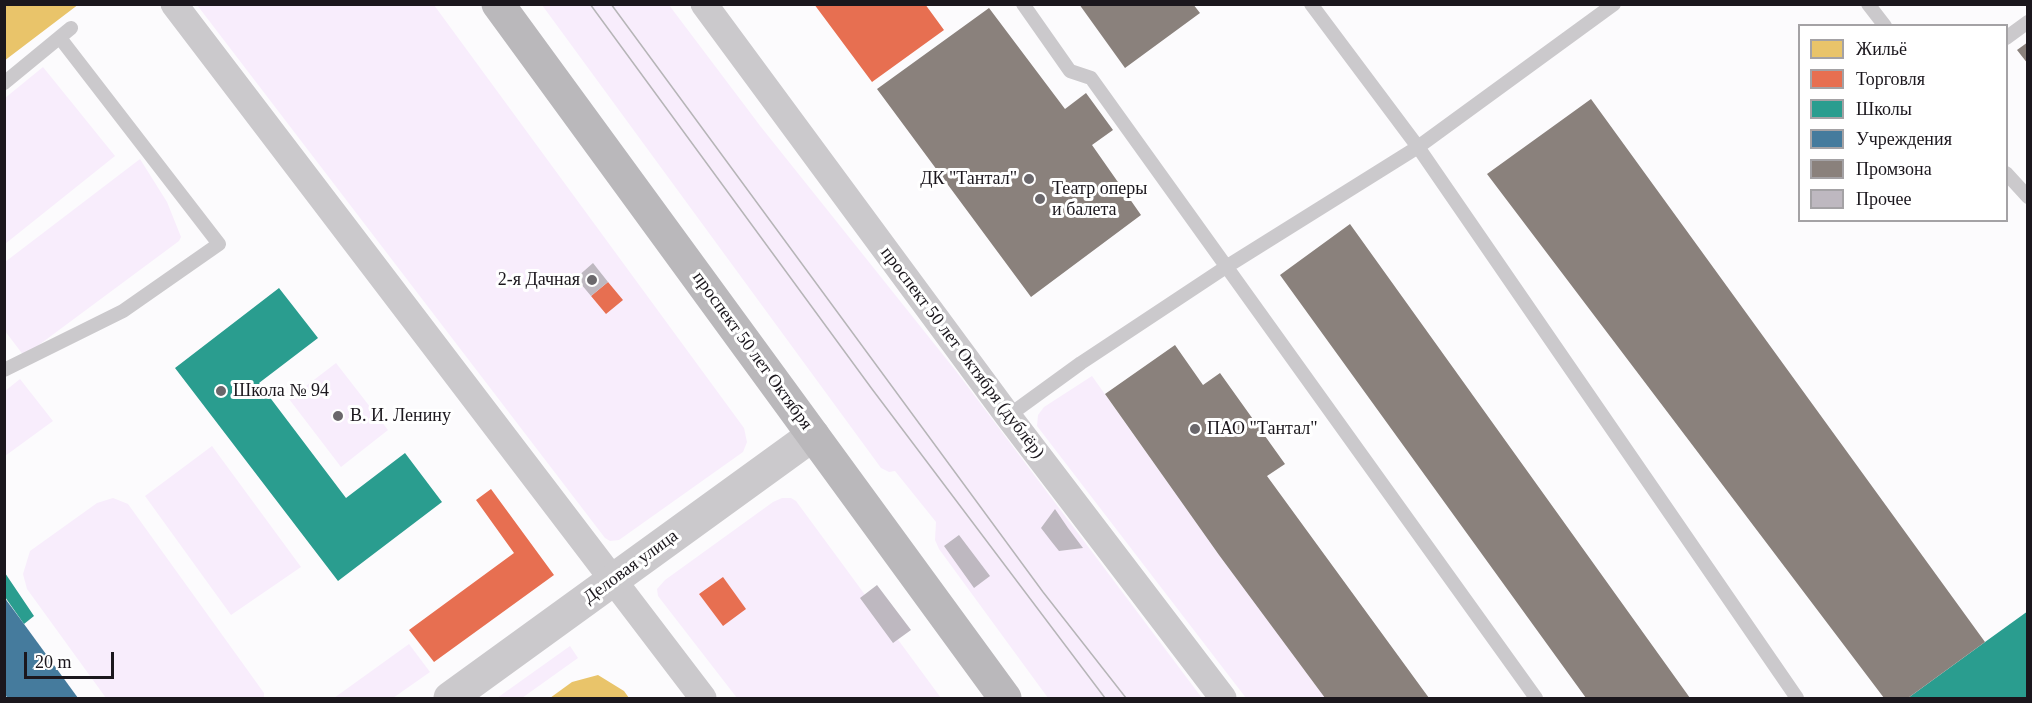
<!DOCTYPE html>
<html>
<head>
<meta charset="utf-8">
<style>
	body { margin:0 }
	#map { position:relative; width:2032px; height:703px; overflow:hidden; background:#fcfbfd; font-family:"Times New Roman",serif }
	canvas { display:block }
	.frame { position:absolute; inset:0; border:6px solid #1b171d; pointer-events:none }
	.legend { position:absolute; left:1798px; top:24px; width:210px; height:198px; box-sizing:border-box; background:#fff; border:2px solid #a4a2a5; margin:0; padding:8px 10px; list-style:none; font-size:18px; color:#1b171d }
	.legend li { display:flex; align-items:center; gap:12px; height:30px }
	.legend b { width:30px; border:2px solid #a4a2a5 }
	.scale { position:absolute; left:24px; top:652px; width:90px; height:27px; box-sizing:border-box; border:3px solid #1b171d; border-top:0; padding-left:8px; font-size:18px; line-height:21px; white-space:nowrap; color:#1b171d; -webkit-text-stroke:4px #fff; paint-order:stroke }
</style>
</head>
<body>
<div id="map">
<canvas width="2032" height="703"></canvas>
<div class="frame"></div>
<ul class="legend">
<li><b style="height:16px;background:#e9c46a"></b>Жильё</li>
<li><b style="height:16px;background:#e76f51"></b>Торговля</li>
<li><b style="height:16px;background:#2a9d8f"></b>Школы</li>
<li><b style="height:16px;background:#457b9d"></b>Учреждения</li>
<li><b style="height:16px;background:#8a817c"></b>Промзона</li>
<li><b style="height:16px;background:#beb8c0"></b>Прочее</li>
</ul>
<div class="scale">20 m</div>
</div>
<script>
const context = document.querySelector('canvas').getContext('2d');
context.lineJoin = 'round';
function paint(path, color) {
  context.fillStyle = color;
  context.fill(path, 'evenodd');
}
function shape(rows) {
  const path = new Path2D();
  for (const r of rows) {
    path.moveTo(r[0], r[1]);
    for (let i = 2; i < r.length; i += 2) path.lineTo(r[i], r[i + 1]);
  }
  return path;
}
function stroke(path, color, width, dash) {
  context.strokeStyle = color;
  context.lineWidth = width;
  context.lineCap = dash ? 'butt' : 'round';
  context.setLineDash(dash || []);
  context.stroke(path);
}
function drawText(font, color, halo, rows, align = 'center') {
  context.font = font + ' "Times New Roman",serif';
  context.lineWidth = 6;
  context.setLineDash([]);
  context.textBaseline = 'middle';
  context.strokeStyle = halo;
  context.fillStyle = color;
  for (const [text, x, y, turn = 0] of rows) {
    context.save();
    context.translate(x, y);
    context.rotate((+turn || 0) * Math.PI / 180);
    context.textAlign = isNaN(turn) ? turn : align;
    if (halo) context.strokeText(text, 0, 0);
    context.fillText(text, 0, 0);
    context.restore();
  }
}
const green = shape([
	[197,5,434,5,744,428,747,442,743,452,619,540,610,541,605,538],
	[542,5,669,5,761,127,956,371,1202,698,1048,698,939,549,935,540,936,522,895,471,889,472,881,468],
	[43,67,115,156,5,244,5,98],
	[140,159,167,202,181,237,179,241,24,356,5,331,5,262],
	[336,363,388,430,341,467,289,399],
	[1092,376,1219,555,1325,698,1246,698,1037,426,1038,415,1044,407],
	[20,379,53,421,5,456,5,391],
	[212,446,301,567,231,615,145,496],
	[113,498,128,504,264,693,264,698,106,698,27,589,23,574,30,551,97,503],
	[782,498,791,498,796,501,941,698,737,698,658,596,657,589,665,580,773,502],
	[409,644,430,672,393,698,334,698],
	[570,646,578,658,522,698,497,698]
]);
const homes = shape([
	[4,4,79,4,4,61],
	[598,675,624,691,629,698,550,698,572,682]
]);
const shops = shape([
	[814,4,925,4,944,30,872,82],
	[608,282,623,300,606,314,591,296],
	[491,489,554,575,434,662,409,630,514,553,476,500],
	[723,577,746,609,723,626,699,594]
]);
const schools = shape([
	[279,288,318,338,259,383,346,498,405,453,442,502,338,581,175,368],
	[5,573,34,616,24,624,5,597],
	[2028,611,2028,698,1908,698,1985,642]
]);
const public = shape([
	[4,597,24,624,78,698,8,698,4,694]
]);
const industry = shape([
	[1079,4,1193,4,1200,13,1125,68],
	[989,8,1065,109,1086,93,1113,130,1092,145,1141,215,1031,297,877,89],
	[2028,42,2028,64,2017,50],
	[1591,99,1985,642,1908,698,1884,698,1487,174],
	[1350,224,1690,698,1586,698,1280,275],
	[1175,345,1203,385,1220,373,1285,464,1267,476,1429,698,1325,698,1219,555,1105,394]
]);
const building = shape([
	[593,263,608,282,591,296,576,278],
	[1055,509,1068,528,1083,548,1059,551,1051,541,1041,528],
	[959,535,990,576,974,588,944,546],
	[877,585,911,630,893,643,860,598]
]);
const service = shape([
	[1023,4,1070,71,1091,78,1536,698],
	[1311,4,1418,147,1797,698],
	[1868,4,1885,26],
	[2006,38,2028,22],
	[4,83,71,28],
	[2006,173,2028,197],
	[4,370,123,311,219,244,60,38],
	[1008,416,1081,363,1226,267,1418,147,1614,4]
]);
const minor = shape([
	[174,4,703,698],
	[704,4,1008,416,1223,698]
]);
const tertiary = shape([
	[450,698,813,435]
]);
const primary = shape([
	[498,4,1005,698]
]);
const tram = shape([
	[590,4,872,389,1105,698],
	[611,4,1043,592,1126,698]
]);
const markers = [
	[1029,179,6,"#6a676b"],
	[1040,199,6,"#6a676b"],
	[592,280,6,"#6a676b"],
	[221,391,6,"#6a676b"],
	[338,416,6,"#6a676b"],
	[1195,429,6,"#6a676b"]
];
const poiNames = [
	["ДК \"Тантал\"",1017,179,"right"],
	["Театр оперы",1052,189],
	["и балета",1052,210],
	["2-я Дачная",580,280,"right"],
	["Школа № 94",233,391],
	["В. И. Ленину",350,416],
	["ПАО \"Тантал\"",1207,429]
];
const streetNames = [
	["проспект 50 лет Октября",752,351,54],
	["проспект 50 лет Октября (дублёр)",962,353,53],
	["Деловая улица",631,567,-36]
];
paint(green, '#f8edfc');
paint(homes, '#e9c46a');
paint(shops, '#e76f51');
paint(schools, '#2a9d8f');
paint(public, '#457b9d');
paint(industry, '#8a817c');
paint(building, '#beb8c0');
stroke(service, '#cbc9cc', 14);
stroke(minor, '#cbc9cc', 27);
stroke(tertiary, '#cbc9cc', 33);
stroke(primary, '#bab8bb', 33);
stroke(tram, '#b6b5b7', 1.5);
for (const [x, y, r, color] of markers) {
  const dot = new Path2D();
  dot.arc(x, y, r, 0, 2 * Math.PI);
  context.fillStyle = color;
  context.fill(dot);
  stroke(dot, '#fff', 2);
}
drawText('18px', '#1b171d', '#fff', poiNames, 'left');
drawText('18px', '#1b171d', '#fff', streetNames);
</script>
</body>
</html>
